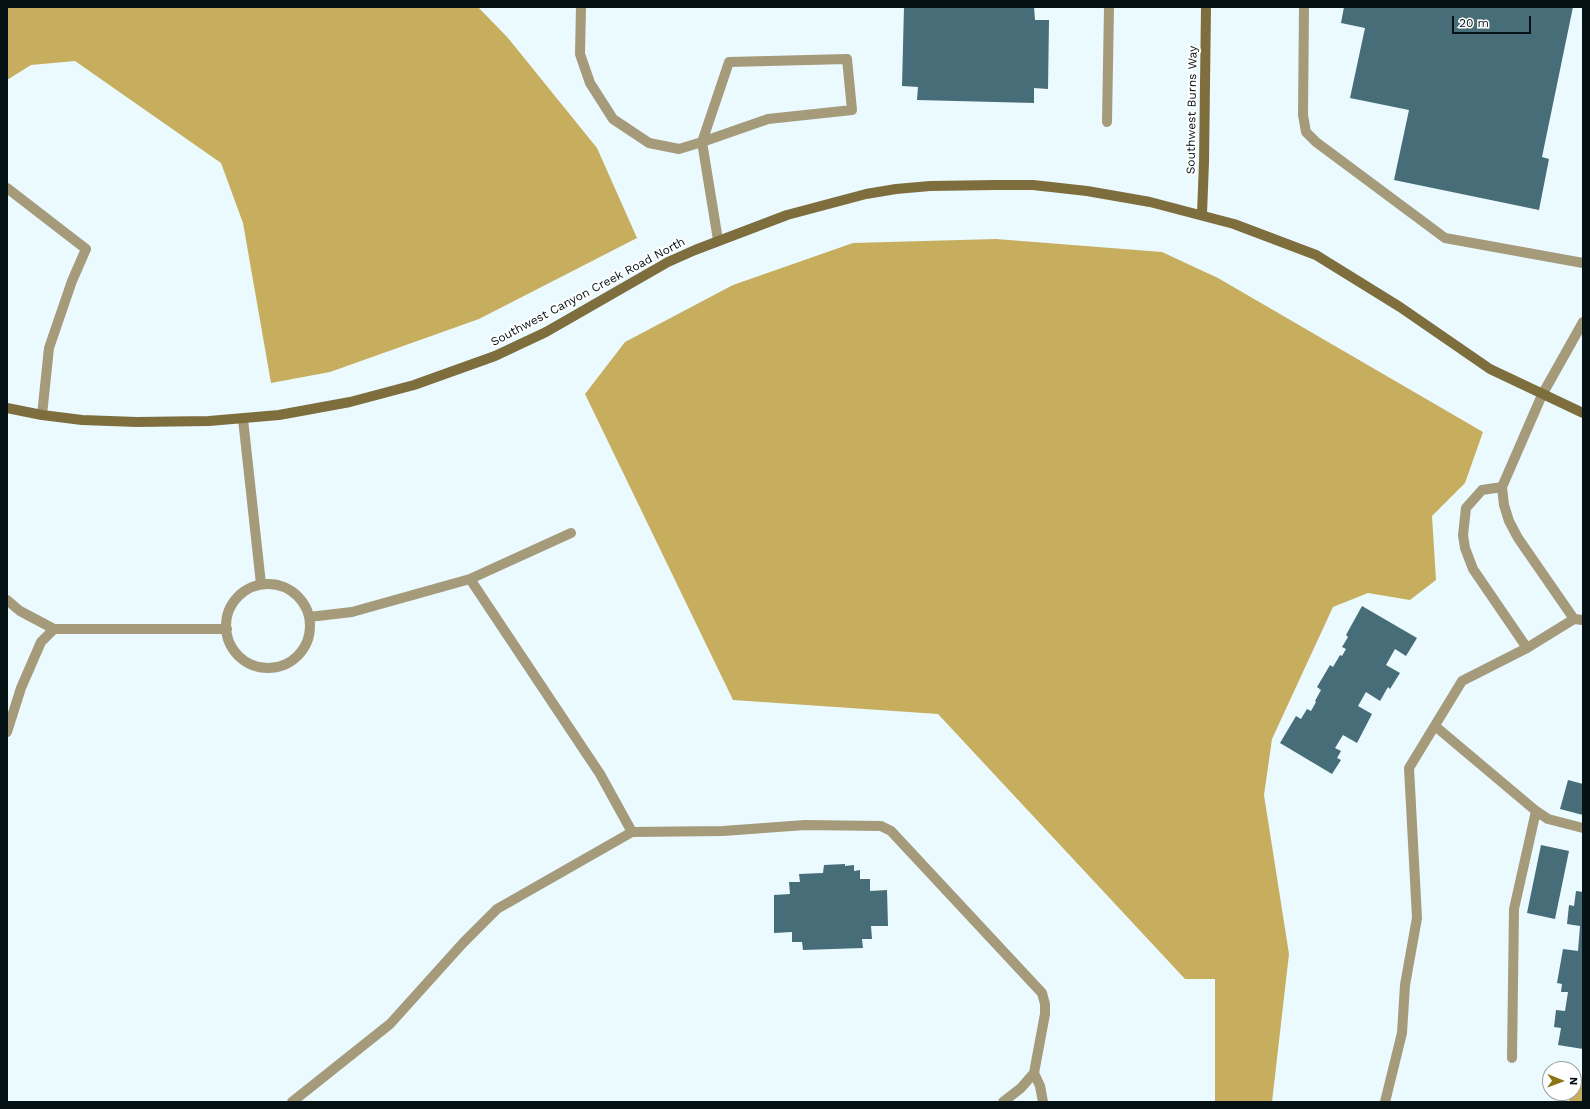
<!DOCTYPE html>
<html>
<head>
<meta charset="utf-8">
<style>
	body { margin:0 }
	#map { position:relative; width:1590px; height:1109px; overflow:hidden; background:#eafaff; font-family:"Work Sans",sans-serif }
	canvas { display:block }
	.frame { position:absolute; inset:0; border:8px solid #041216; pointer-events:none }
	.north { position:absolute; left:1542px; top:1061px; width:40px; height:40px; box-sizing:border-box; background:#fff; border:1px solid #9ba0a2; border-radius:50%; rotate:91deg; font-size:11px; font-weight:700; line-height:16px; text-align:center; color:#041216 }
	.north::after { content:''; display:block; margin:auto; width:14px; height:18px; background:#8c7316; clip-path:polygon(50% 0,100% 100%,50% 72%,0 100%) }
	.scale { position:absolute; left:1452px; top:16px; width:79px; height:18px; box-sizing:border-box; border:2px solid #041216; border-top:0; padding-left:5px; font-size:12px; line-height:14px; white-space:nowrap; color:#041216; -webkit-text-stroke:3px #fff; paint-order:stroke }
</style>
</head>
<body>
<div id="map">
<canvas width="1590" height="1109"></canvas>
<div class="frame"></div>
<div class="north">N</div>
<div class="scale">20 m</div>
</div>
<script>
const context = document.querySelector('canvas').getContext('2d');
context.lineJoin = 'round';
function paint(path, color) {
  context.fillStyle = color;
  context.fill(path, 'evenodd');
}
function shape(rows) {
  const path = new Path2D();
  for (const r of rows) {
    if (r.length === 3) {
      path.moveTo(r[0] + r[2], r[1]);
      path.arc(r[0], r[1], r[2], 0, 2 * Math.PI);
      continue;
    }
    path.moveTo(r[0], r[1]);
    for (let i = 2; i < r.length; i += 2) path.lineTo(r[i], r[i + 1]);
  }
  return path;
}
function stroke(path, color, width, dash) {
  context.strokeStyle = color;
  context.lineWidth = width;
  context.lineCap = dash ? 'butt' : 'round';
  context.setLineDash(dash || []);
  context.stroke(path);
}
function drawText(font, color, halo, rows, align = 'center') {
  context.font = font + ' "Work Sans",sans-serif';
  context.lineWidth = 4;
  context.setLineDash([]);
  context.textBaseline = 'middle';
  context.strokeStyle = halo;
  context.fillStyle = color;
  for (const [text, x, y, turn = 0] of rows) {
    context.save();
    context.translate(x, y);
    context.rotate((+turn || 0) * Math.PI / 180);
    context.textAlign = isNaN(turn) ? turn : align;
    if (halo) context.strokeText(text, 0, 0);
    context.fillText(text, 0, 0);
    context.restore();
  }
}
const forest = shape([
	[7,7,478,7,508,38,597,148,637,238,479,319,330,372,271,383,243,223,221,163,75,61,31,65,7,80],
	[996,239,1162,252,1218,278,1483,432,1465,483,1432,516,1436,580,1410,600,1368,593,1333,607,1272,739,1264,795,1289,954,1272,1102,1215,1102,1215,979,1185,979,938,714,733,700,585,394,625,342,733,285,853,243],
	[1583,1079,1583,1102,1569,1102,1571,1093,1574,1093,1574,1084]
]);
const building = shape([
	[904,7,1034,7,1035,20,1049,20,1048,89,1034,88,1034,103,917,100,918,87,902,86],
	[1344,7,1573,7,1542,157,1549,159,1539,210,1394,180,1409,110,1350,98,1365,28,1341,23],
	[1362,606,1417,638,1406,656,1395,649,1386,665,1400,673,1390,689,1388,687,1380,701,1366,692,1358,706,1372,714,1357,743,1343,735,1335,748,1341,751,1337,758,1341,760,1332,774,1280,743,1296,716,1301,719,1307,709,1311,711,1316,702,1315,701,1321,690,1317,687,1330,665,1333,667,1340,655,1342,656,1346,649,1342,647,1348,637,1346,635],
	[1568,780,1583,784,1583,815,1560,809],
	[1541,845,1569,851,1555,919,1527,913],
	[845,864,845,866,854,865,854,871,860,870,860,879,870,879,870,891,887,890,888,926,871,926,872,939,862,939,863,948,803,950,802,942,792,942,792,932,774,933,774,895,790,894,789,882,800,882,799,874,823,873,824,865],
	[1576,891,1583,892,1583,1049,1558,1045,1561,1028,1554,1027,1556,1010,1565,1011,1568,992,1561,992,1562,984,1557,983,1563,949,1578,951,1580,926,1567,924,1569,905,1574,906]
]);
const lane = shape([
	[581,7,580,54,590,83,613,119,649,143,679,149,702,142,745,127,768,119,852,110,847,59,729,62,702,142,718,240],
	[1304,7,1303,115,1306,132,1316,142,1445,238,1583,263],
	[1107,122,1109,7],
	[7,188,86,249,72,281,49,348,42,415],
	[243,419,261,584],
	[1502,487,1482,490,1466,508,1463,535,1465,548,1473,569,1527,648],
	[470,579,600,774,632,832],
	[268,626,42],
	[7,600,20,611,54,629],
	[309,617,352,612,470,579,571,533],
	[1574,619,1518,538,1509,521,1504,505,1502,487,1542,395,1583,322],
	[1435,726,1536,811,1548,819,1583,828],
	[7,732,21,688,41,642,54,629,227,629],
	[1512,1058,1514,909,1536,811],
	[1034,1073,1040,1086,1043,1102],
	[292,1102,390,1024,463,943,497,909,632,832,723,831,805,825,881,826,891,831,1042,993,1045,1004,1045,1014,1034,1073,1021,1088,1003,1102],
	[1385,1102,1402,1033,1405,985,1417,918,1409,768,1462,681,1527,648,1574,619,1583,620]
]);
const secondary = shape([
	[1202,214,1204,162,1206,7],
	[7,408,42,415,82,420,137,422,209,421,279,415,350,402,414,385,495,356,546,332,668,262,695,250,787,215,866,194,896,189,930,186,995,185,1033,185,1087,191,1150,202,1234,224,1316,255,1400,307,1490,369,1583,413]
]);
const streetNames = [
	["Southwest Burns Way",1192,110,-89],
	["Southwest Canyon Creek Road North",588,292,-28]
];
paint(forest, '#c7ae5e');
paint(building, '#476d78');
stroke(lane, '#a59a7a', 10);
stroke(secondary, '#7e6e3d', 10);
drawText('12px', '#041216', '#fff', streetNames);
</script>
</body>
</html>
